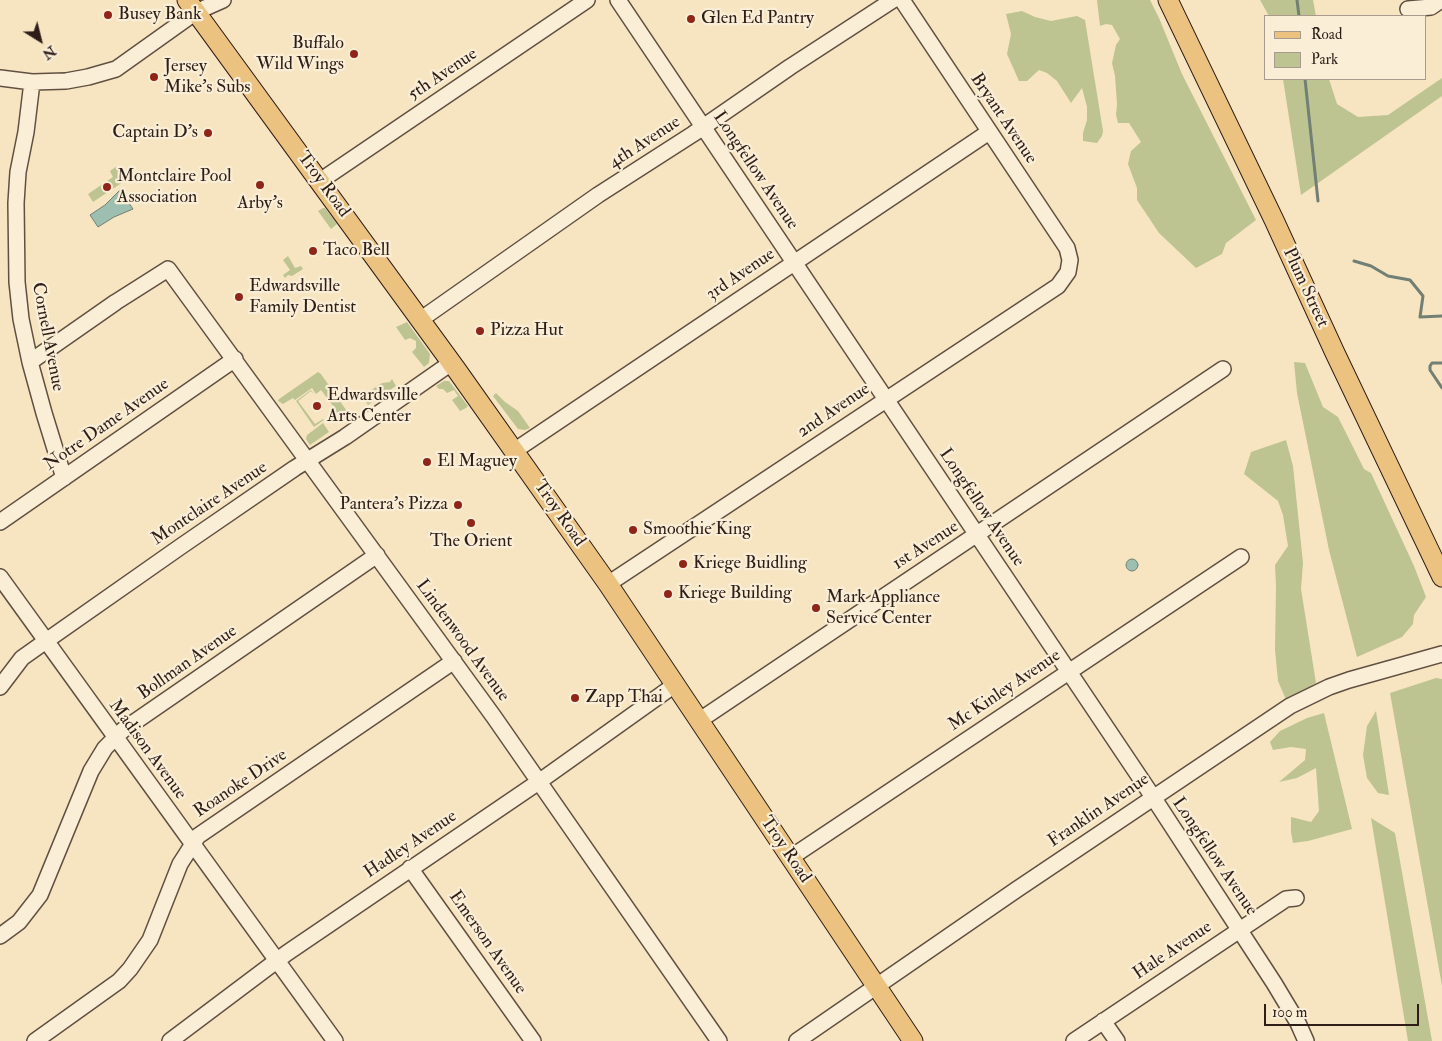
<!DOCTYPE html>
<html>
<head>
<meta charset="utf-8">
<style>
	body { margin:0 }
	#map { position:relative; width:1442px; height:1041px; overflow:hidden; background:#f7e5c1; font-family:"IM FELL Double Pica",serif }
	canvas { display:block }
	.legend { position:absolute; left:1264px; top:15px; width:162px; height:65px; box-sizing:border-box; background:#faeed7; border:1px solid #a99b8b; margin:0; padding:6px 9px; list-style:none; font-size:15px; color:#2f1e18 }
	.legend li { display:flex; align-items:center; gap:10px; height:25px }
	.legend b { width:25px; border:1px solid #a99b8b }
	.north { position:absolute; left:15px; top:15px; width:50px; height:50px; -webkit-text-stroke:4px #faeed7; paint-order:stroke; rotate:144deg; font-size:14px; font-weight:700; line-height:20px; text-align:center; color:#2f1e18 }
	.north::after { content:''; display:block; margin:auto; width:18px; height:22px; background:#2f1e18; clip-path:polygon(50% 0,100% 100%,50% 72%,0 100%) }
	.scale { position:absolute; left:1264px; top:1004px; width:155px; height:22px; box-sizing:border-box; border:2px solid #2f1e18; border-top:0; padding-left:6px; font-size:15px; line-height:18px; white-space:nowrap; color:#2f1e18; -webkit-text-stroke:4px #faeed7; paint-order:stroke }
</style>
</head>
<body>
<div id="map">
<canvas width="1442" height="1041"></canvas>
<ul class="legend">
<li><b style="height:6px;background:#ecc280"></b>Road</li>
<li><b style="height:14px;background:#bdc492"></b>Park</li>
</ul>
<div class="north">N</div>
<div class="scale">100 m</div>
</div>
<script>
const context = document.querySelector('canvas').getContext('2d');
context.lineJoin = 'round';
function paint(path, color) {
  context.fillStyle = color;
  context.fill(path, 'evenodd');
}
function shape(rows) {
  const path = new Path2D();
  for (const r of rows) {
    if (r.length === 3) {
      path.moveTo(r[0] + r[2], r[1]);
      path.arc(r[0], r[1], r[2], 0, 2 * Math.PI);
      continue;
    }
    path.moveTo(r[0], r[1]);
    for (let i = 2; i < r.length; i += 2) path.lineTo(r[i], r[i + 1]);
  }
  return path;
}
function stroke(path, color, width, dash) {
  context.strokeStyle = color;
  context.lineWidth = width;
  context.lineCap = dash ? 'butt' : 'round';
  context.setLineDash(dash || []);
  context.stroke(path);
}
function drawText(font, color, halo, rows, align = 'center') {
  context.font = font + ' "IM FELL Double Pica",serif';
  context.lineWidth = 4.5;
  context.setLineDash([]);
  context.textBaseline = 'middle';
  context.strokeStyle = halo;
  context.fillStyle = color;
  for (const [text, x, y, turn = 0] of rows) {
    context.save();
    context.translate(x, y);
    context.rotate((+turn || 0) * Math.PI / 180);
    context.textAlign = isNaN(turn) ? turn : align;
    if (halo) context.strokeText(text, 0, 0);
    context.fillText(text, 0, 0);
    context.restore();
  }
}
const green = shape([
	[1097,0,1150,0,1159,18,1182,74,1256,220,1226,243,1222,254,1196,268,1159,233,1137,200,1137,188,1128,164,1131,151,1141,142,1129,123,1118,123,1116,115,1117,104,1115,76,1112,63,1116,45,1120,39,1112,25,1106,24,1100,26],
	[1260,0,1313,0,1316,16,1269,16],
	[1022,11,1035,17,1051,21,1077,16,1085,20,1103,131,1102,136,1097,143,1083,141,1083,133,1087,120,1087,107,1082,88,1071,103,1057,81,1047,73,1039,70,1027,81,1019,81,1007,54,1011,34,1006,14],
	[1442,78,1442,96,1301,195,1283,79,1329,79,1337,104,1358,117,1388,115],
	[117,166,126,180,93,202,88,194,113,177,110,171],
	[323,208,325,208,337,224,331,229,318,211],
	[288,256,295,268,301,266,303,269,292,276,288,275,285,278,283,275,290,270,283,260],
	[407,322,430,354,429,363,424,367,412,352,416,348,416,341,410,338,405,340,396,327],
	[1294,362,1305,363,1323,407,1338,417,1364,469,1371,473,1414,566,1426,597,1414,615,1413,624,1402,637,1357,657,1329,550,1297,393],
	[318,372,321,374,351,417,343,423,335,412,336,410,321,390,316,394,312,388,295,400,293,398,283,404,278,401,279,399],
	[392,379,396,386,368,405,362,396,364,397,367,393,382,383,390,382],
	[444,381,449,381,468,406,466,408,460,411,452,400,458,396,454,390,447,393,443,389,439,389,436,386],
	[311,390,315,395,311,391,298,401,315,424,323,419,324,420,314,427,296,401],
	[496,393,505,402,518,411,530,428,525,430,518,429,493,396],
	[323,423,329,432,310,445,306,439,307,435],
	[1286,440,1293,466,1303,563,1301,589,1316,683,1287,702,1278,681,1275,650,1276,586,1275,565,1288,546,1283,515,1278,501,1244,474,1251,452],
	[1436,678,1442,679,1442,986,1390,693],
	[1376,711,1389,795,1378,793,1367,778,1363,755,1367,726],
	[1324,713,1352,829,1308,841,1293,843,1291,832,1291,817,1311,822,1319,811,1316,768,1297,778,1279,782,1305,760,1306,749,1291,747,1273,750,1270,742,1280,731,1307,718],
	[1371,818,1395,833,1432,1041,1408,1041]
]);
const water = shape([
	[120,190,133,209,114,217,98,227,90,215,105,205,120,190],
	[1132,565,6]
]);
const stream = shape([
	[1297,0,1299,16],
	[1305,79,1318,201],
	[1354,261,1371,266,1388,276,1410,280,1423,296,1420,317,1442,316],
	[1442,363,1432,363,1430,366,1430,370,1442,388]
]);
const minor = shape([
	[618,0,1153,797,1274,983,1298,1023,1306,1041],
	[1408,9,1431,7,1441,0],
	[0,78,32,82,66,81,88,77,116,69,196,12,223,0],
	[32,82,26,132,18,172,16,203,17,282,21,319,30,362,44,413,64,478],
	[320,181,587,0],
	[420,320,598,195,693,134,790,67,893,0],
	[30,362,116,302,168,269,494,717,719,1041],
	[514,451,989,132],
	[0,522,235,359],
	[0,577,335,1041],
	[608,584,1058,286,1068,272,1070,260,1067,248,902,0],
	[0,687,22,658,46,641,180,547,295,468,345,437,451,363],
	[700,720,1223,369],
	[790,858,1241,557],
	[410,868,533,1041],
	[0,936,19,922,40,895,91,771,105,748,123,730,377,555],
	[1103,1021,1117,1041],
	[35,1041,119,981,130,969,150,940,180,864,198,836,454,661],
	[170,1041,287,953,540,781,676,684],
	[797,1041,1016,890,1290,706,1329,687,1349,680,1442,654],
	[1074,1041,1286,899,1296,898]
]);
const major = shape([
	[187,0,456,369,608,584,913,1041],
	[1168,0,1274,220,1335,353,1442,577]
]);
const markers = [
	[108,15,5,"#8f2418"],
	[691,19,5,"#8f2418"],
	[354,54,5,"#8f2418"],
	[154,77,5,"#8f2418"],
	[208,133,5,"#8f2418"],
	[260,185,5,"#8f2418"],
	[107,187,5,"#8f2418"],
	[313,251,5,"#8f2418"],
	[239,297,5,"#8f2418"],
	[480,331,5,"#8f2418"],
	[317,406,5,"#8f2418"],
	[427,462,5,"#8f2418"],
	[458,505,5,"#8f2418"],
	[471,523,5,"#8f2418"],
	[633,530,5,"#8f2418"],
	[683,564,5,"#8f2418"],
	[668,594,5,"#8f2418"],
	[816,608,5,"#8f2418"],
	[575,698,5,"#8f2418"]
];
const poiNames = [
	["Busey Bank",118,15],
	["Glen Ed Pantry",701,19],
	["Buffalo",344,44,"right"],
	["Wild Wings",344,65,"right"],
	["Jersey",164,67],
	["Mike's Subs",164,88],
	["Captain D's",198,133,"right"],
	["Montclaire Pool",117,177],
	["Association",117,198],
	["Arby's",260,204,"center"],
	["Taco Bell",323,251],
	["Edwardsville",249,287],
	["Family Dentist",249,308],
	["Pizza Hut",490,331],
	["Edwardsville",327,396],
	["Arts Center",327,417],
	["El Maguey",437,462],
	["Pantera's Pizza",448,505,"right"],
	["Smoothie King",643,530],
	["The Orient",471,542,"center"],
	["Kriege Buidling",693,564],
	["Kriege Building",678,594],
	["Mark Appliance",826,598],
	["Service Center",826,619],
	["Zapp Thai",585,698]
];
const streetNames = [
	["5th Avenue",443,75,-34],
	["Bryant Avenue",1003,119,56],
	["4th Avenue",645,143,-33],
	["Longfellow Avenue",755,171,56],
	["Troy Road",323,185,54],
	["3rd Avenue",741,275,-34],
	["Plum Street",1305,288,65],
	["Cornell Avenue",47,337,79],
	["2nd Avenue",834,411,-34],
	["Notre Dame Avenue",107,425,-35],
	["Montclaire Avenue",210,504,-34],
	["Longfellow Avenue",981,508,56],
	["Troy Road",559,514,55],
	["1st Avenue",926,546,-33],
	["Lindenwood Avenue",462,641,54],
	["Bollman Avenue",188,663,-35],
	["Mc Kinley Avenue",1005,691,-34],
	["Madison Avenue",147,750,54],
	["Roanoke Drive",241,784,-34],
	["Franklin Avenue",1099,811,-34],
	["Hadley Avenue",411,845,-34],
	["Troy Road",785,850,56],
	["Longfellow Avenue",1214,857,56],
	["Emerson Avenue",487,943,55],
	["Hale Avenue",1173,951,-34]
];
paint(green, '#bdc492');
paint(water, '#9dbfb1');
stroke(water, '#717f74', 1);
stroke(stream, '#717f74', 3);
stroke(minor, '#615042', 18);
stroke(major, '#2f1e18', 21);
stroke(minor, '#faeed7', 15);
stroke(major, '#ecc280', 19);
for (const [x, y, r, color] of markers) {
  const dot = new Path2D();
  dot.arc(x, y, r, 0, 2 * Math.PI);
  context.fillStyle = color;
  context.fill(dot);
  stroke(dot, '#faeed7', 2);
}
drawText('18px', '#2f1e18', '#faeed7', poiNames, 'left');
drawText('18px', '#2f1e18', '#faeed7', streetNames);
</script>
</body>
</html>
